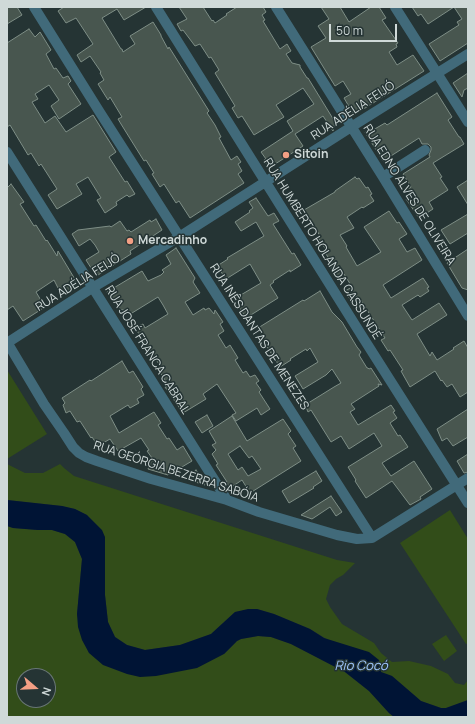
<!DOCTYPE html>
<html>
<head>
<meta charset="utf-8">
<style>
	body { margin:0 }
	#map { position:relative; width:475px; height:724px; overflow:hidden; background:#253434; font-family:Manrope,sans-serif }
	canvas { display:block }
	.frame { position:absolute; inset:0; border:8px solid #cfd9d8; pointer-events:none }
	.north { position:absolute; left:16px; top:668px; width:40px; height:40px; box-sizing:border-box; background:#253434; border:1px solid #697676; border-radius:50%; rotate:109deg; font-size:11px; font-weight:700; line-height:16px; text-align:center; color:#cfd9d8 }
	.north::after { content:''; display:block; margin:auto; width:14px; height:18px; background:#f39f84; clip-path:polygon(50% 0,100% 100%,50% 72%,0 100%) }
	.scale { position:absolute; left:329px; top:24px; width:68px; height:18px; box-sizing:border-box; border:2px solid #cfd9d8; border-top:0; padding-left:5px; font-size:12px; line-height:14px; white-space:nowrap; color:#cfd9d8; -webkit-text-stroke:3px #253434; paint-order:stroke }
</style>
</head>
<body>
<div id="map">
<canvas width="475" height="724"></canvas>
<div class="frame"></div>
<div class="north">N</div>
<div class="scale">50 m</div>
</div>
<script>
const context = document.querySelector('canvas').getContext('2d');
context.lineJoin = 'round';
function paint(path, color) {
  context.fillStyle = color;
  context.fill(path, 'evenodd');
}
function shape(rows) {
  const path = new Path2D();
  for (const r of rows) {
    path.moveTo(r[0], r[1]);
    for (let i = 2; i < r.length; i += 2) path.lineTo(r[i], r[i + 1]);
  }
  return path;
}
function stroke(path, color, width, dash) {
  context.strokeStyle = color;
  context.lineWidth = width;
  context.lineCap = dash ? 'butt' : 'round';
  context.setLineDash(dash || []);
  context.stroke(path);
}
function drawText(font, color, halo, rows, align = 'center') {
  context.font = font + ' Manrope,sans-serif';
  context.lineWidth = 3;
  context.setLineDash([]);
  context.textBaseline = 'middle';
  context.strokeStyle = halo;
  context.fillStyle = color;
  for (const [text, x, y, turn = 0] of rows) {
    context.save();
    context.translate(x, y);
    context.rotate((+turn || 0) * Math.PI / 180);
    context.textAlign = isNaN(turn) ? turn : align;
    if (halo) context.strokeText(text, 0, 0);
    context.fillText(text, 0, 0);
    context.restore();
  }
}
const green = shape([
	[7,370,47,434,7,459],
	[7,464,25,473,43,473,60,464,64,468,74,476,337,560,355,563,343,575,336,579,330,585,326,599,330,607,342,624,374,643,381,653,392,662,409,661,431,666,448,674,455,683,464,685,468,680,468,700,446,708,441,708,421,701,392,676,381,672,310,629,274,614,257,609,235,612,211,634,180,645,145,650,127,645,115,637,108,622,105,595,87,515,75,509,62,506,7,500],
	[450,510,468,539,468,643,466,644,400,543],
	[7,526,13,528,38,530,52,530,65,534,75,542,82,559,77,614,89,653,224,654,237,641,241,639,258,636,271,637,291,644,345,672,369,691,389,713,394,717,7,717],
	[24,676,48,676,48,700,24,700],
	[446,635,457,651,444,661,432,644]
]);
const water = shape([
	[7,500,62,506,75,509,87,515,102,530,105,537,105,595,108,622,115,637,127,645,145,650,180,645,211,634,235,612,248,609,257,609,274,614,310,629,324,638,369,652,379,660,381,672,392,676,421,701,441,708,446,708,468,700,468,717,394,717,389,713,369,691,345,672,291,644,271,637,258,636,241,639,237,641,224,654,197,668,156,676,140,677,127,674,103,665,89,653,82,640,78,627,77,614,82,559,75,542,65,534,52,530,38,530,13,528,7,526]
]);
const building = shape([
	[7,7,17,7,22,15,7,24,7,7],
	[64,7,146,7,124,20,117,9,102,18,121,49,122,49,123,52,135,44,130,36,153,22,161,35,161,36,168,49,169,47,209,111,207,113,215,125,221,137,219,138,231,160,237,156,241,162,238,164,242,171,238,174,244,183,190,218,179,201,176,203,164,184,160,187,152,174,154,173,146,160,144,161,121,124,118,119,122,117,110,97,108,100,98,84,104,80,100,73,101,72,90,56,81,62,77,55,93,44,76,18,66,23,58,11,64,7],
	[179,7,203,7,212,21,213,20,215,23,227,15,226,14,237,7,263,7,266,12,262,15,265,20,263,21,280,49,287,44,291,51,286,54,292,63,300,65,300,67,307,78,308,78,335,122,333,131,323,116,295,134,303,146,269,168,264,160,266,159,261,152,293,131,287,121,314,104,303,88,276,105,284,117,254,135,242,116,238,118,232,108,235,106,215,73,219,70,211,57,209,58,200,44,195,46,183,30,181,31,177,24,187,19,179,7],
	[321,7,340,7,349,22,371,7,379,7,386,18,382,20,398,43,396,44,397,47,389,52,397,65,413,55,424,71,354,115,344,98,351,94,343,81,335,86,311,47,326,38,318,26,329,19,321,7],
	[412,7,468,7,468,43,440,61,429,44,459,25,457,22,462,19,454,7,428,24,421,14,418,16,412,7],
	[29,29,35,37,40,32,51,50,46,54,54,69,56,68,63,78,68,76,71,81,68,84,81,104,59,119,51,106,59,100,49,85,35,94,38,99,32,102,45,123,55,116,66,132,93,115,116,152,109,157,125,182,127,181,135,194,129,197,127,195,116,202,117,205,105,213,97,200,101,198,88,177,76,184,82,194,57,209,48,195,57,189,41,164,39,166,31,153,28,155,10,125,7,127,7,43,29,29],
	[468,73,468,88,464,90,462,97,453,83,468,73],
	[437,93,452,117,448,120,459,137,460,137,464,144,433,163,442,177,440,178,448,190,429,202,433,209,419,218,406,199,412,196,407,190,411,187,403,174,430,157,429,155,431,150,431,147,428,144,422,144,419,138,383,161,365,132,371,128,373,130,385,123,387,125,437,93],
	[355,177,357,179,359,178,366,188,368,187,372,194,370,195,374,201,363,208,362,207,347,217,354,228,340,235,347,246,346,247,357,266,381,252,364,227,389,211,397,223,399,222,407,234,399,239,407,252,415,248,422,260,383,285,391,298,423,278,429,287,427,288,429,291,420,297,418,295,402,305,412,320,439,303,447,315,417,334,430,356,432,352,437,360,454,349,453,348,464,341,468,348,468,392,460,397,452,384,447,387,442,380,441,381,435,371,410,387,401,371,403,370,390,350,388,351,381,340,385,338,360,299,358,300,356,296,350,299,345,291,352,287,344,274,337,278,331,268,334,266,324,251,326,250,318,237,320,236,316,229,304,210,335,192,335,191,355,177],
	[468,180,468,205,457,187,468,180],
	[11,184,24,202,20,204,34,226,36,225,46,241,47,240,57,256,58,251,76,281,74,282,77,287,64,294,60,287,58,288,54,280,36,292,45,307,23,321,13,306,7,310,7,188,11,184],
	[256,198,268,216,274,213,279,221,273,224,292,254,294,253,301,265,290,272,290,270,273,281,274,282,270,285,278,298,246,318,234,299,261,283,250,264,226,279,217,266,228,259,227,258,264,236,256,222,241,231,235,222,250,212,249,211,253,208,249,202,256,198],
	[468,214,468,233,450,244,441,230,468,214],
	[156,219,162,230,130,251,131,254,98,275,95,270,93,271,86,260,99,252,95,245,90,239,79,246,72,234,78,230,110,226,111,227,120,221,127,231,129,230,131,232,150,220,151,222,156,219],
	[176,248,195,278,193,282,200,293,185,302,193,315,204,308,205,310,209,308,214,314,215,310,223,322,220,324,224,331,218,335,226,348,230,345,238,358,235,360,243,373,246,371,250,377,255,375,259,381,256,383,261,390,259,392,270,409,261,415,257,408,236,421,232,415,236,413,217,384,203,394,206,399,183,413,165,387,168,385,160,372,163,370,135,328,143,324,145,328,168,314,163,305,158,297,132,313,120,309,114,299,112,300,107,292,142,271,148,281,161,275,164,272,162,270,171,264,166,255,176,248],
	[468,249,468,290,462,288,447,263,468,249],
	[320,291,332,312,342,322,357,347,361,352,359,355,367,368,368,368,369,369,371,368,382,385,378,384,379,386,351,404,355,409,350,412,358,425,391,405,395,411,393,412,397,418,390,423,398,436,400,435,408,447,382,463,391,476,414,461,432,489,420,497,421,499,410,505,392,481,366,498,355,481,356,480,348,467,382,446,374,433,349,449,341,436,331,442,311,410,308,412,305,405,334,387,341,383,332,369,326,375,303,389,295,376,318,362,310,348,307,351,306,349,290,359,291,360,280,367,264,342,265,341,258,328,303,300,304,301,320,291],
	[122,361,129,373,133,371,143,387,141,389,144,395,137,399,139,403,130,408,128,405,110,416,119,433,154,412,161,423,158,425,167,439,169,438,177,450,183,446,192,461,170,474,168,474,168,475,148,469,149,467,145,463,152,458,147,451,149,450,141,438,118,451,110,439,98,446,92,437,91,438,80,421,77,422,70,411,66,413,63,405,65,403,62,398,90,380,91,381,122,361],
	[468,409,468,437,453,446,447,438,442,441,437,429,468,409],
	[207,415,213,426,202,433,195,422,207,415],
	[232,416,247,441,283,419,291,431,288,434,296,446,293,448,301,461,250,493,242,480,230,488,226,482,227,482,216,465,218,464,212,454,216,450,212,445,216,443,209,431,232,416],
	[240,446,249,458,252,456,261,469,248,476,242,467,238,470,228,454,240,446],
	[468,454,468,472,464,473,457,461,468,454],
	[196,470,205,485,186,479,196,470],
	[316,471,322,481,313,487,314,488,289,503,282,491,316,471],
	[331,496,342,512,336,516,330,507,312,519,301,515,331,496]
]);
const minor = shape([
	[34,7,99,111,372,538],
	[156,7,362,336,468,503],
	[276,7,383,177,468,316],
	[395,7,468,122],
	[7,152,227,500],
	[383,177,425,150],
	[7,342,44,404,64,433,73,447,79,453,86,457,97,461,151,479,227,500,259,512,337,535,357,539,372,538],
	[7,343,92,288,179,237,359,122,468,54],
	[372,538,468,478]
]);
const markers = [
	[286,155,4,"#f39f84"],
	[130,241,4,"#f39f84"]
];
const streetNames = [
	["RUA ADÉLIA FEIJÓ",353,111,-33],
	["RUA EDNO ALVES DE OLIVEIRA",409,195,58],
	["RUA HUMBERTO HOLANDA CASSUNDÉ",322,249,58],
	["RUA ADÉLIA FEIJÓ",78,283,-32],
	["RUA INÊS DANTAS DE MENEZES",259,337,57],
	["RUA JOSÉ FRANCA CABRAL",147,350,58],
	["RUA GEÓRGIA BEZERRA SABÓIA",176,472,18]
];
const poiNames = [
	["Sitoin",294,155],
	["Mercadinho",138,241]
];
const waterNames = [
	["Rio Cocó",361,666]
];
paint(green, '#324d19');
paint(water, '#001435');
paint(building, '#48564f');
stroke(building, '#7e8e86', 1);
stroke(minor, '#416a7a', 10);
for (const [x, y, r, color] of markers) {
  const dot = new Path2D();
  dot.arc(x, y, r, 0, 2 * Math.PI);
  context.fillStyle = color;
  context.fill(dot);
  stroke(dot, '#253434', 1.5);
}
drawText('12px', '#cfd9d8', '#253434', streetNames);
drawText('bold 12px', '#cfd9d8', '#253434', poiNames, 'left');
drawText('italic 13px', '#9ec5fc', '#253434', waterNames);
</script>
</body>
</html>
